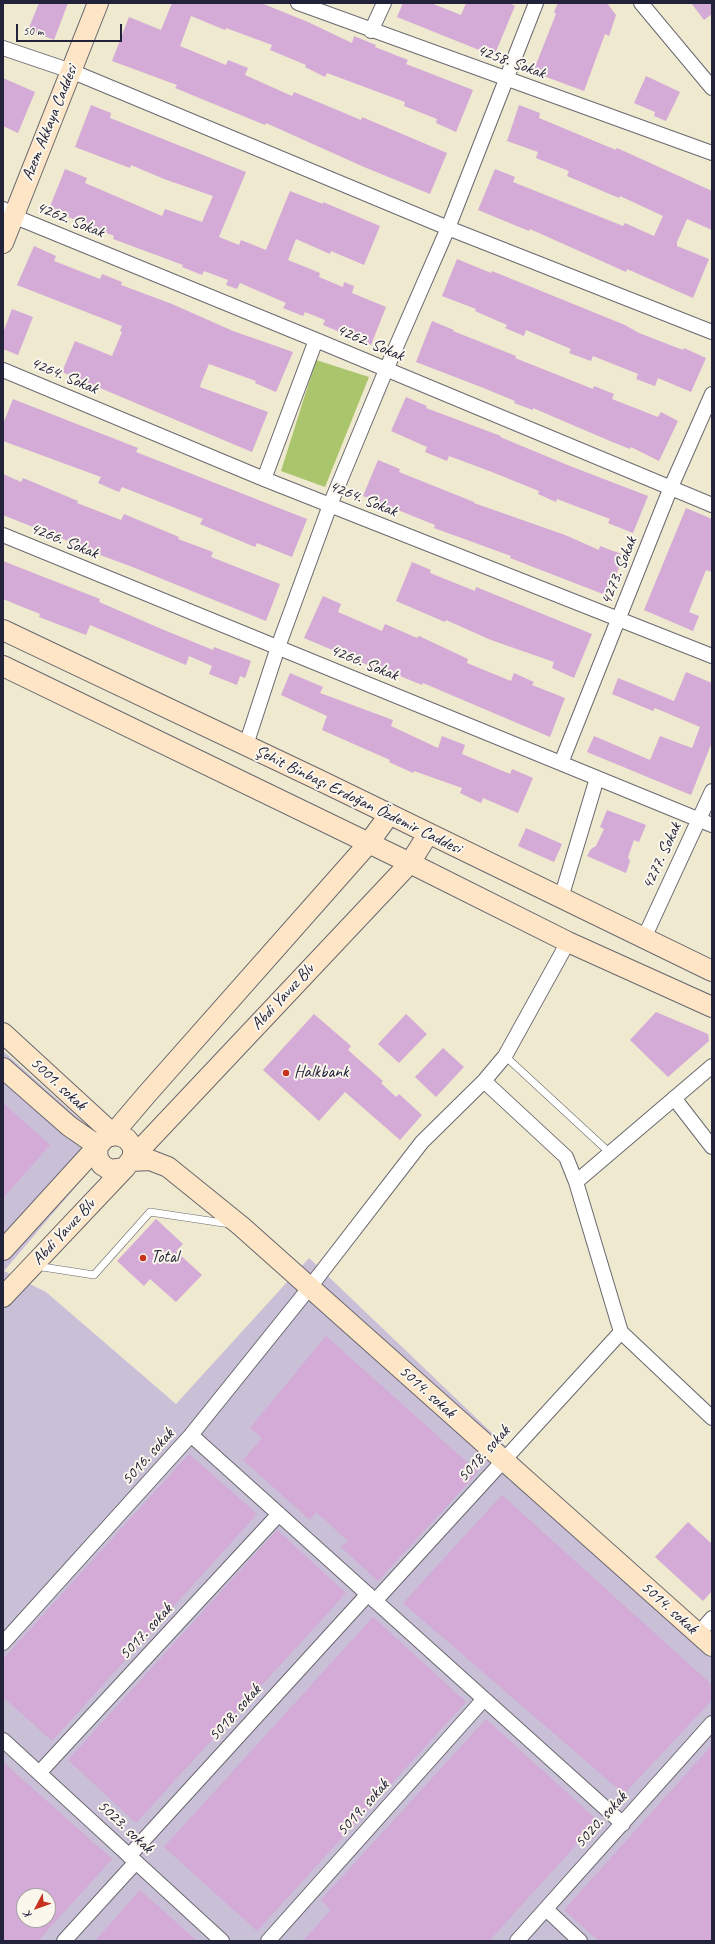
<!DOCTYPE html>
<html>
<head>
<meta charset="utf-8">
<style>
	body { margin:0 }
	#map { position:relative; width:715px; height:1944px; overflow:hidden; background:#eee9cf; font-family:Caveat,sans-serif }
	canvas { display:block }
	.frame { position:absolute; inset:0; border:4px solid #22223b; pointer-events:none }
	.north { position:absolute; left:16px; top:1888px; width:40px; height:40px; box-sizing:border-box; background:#fbf7ec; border:1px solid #a4a2a5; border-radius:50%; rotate:229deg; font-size:11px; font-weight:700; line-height:16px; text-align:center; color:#22223b }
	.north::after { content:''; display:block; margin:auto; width:14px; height:18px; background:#c8321e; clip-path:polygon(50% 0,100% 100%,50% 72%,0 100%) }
	.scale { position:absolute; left:16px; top:24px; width:106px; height:18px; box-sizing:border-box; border:2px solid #22223b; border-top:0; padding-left:5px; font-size:12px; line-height:14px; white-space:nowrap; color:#22223b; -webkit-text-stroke:3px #fbf7ec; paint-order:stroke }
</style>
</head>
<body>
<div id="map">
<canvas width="715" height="1944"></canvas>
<div class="frame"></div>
<div class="north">K</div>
<div class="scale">50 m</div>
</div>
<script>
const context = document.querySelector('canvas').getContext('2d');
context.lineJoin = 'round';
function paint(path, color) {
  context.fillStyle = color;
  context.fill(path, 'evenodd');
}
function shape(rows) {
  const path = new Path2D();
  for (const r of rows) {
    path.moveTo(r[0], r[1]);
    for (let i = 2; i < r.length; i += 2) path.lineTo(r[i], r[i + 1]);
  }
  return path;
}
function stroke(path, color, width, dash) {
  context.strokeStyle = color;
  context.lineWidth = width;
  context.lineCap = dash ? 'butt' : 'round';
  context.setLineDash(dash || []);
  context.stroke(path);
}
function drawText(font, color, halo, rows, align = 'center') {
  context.font = font + ' Caveat,sans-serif';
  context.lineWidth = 4;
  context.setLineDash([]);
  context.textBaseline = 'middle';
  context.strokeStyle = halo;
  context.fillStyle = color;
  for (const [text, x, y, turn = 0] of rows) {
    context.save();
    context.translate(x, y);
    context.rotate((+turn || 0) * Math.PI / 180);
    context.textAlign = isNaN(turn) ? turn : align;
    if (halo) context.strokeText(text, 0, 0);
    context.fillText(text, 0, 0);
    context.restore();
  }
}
const industrial = shape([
	[3,1051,93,1131,95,1164,4,1271,46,1292,176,1404,309,1258,584,1521,712,1633,712,1941,3,1941],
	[24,1896,48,1896,48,1920,24,1920]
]);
const green = shape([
	[316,360,369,377,325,487,281,471]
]);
const building = shape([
	[39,3,68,3,54,40,28,30],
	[172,3,261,3,308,22,352,43,354,36,376,45,375,47,408,60,406,64,473,90,456,132,436,123,437,119,404,106,405,102,327,73,325,77,305,67,306,65,270,50,272,45,226,28,225,30,191,16,180,46,226,65,228,60,248,68,245,75,292,96,294,92,361,120,362,117,447,153,430,194,364,167,266,123,265,125,175,88,177,85,112,61,129,17,161,30],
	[403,3,431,3,461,15,466,3,509,3,515,6,494,56,397,17],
	[558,3,607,3,616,15,609,36,605,34,584,91,533,72,556,14,554,12],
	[691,3,712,3,712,14,704,20],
	[646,76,680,92,666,121,654,116,655,112,634,103],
	[3,78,35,92,18,133,3,126],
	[91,105,111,113,110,118,246,172,219,237,239,245,241,240,266,250,290,191,323,204,323,202,380,226,364,265,331,251,330,254,296,239,288,260,320,273,319,277,343,287,344,282,354,286,352,293,386,307,371,345,323,325,325,320,305,312,303,316,283,308,286,303,240,283,237,289,226,285,228,280,204,271,202,275,182,267,183,265,113,239,114,236,49,209,65,169,87,178,85,183,162,216,165,209,202,222,213,196,164,179,131,165,130,168,75,147],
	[519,105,540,113,539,118,616,150,617,148,712,191,712,230,687,219,677,242,677,246,709,259,693,298,627,269,626,272,530,229,529,231,478,210,495,169,515,177,513,182,623,226,625,223,654,236,663,216,620,196,619,198,567,176,569,171,536,158,538,152,507,141],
	[34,246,56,256,54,261,100,279,102,274,122,282,121,285,172,304,233,331,293,352,276,392,255,383,256,381,209,364,201,383,200,387,268,412,252,452,62,372,75,341,112,356,122,332,120,331,122,326,17,285],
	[457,259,491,273,492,271,625,325,639,333,683,350,684,348,706,358,691,392,658,378,655,386,636,379,638,374,593,356,591,361,569,353,571,349,526,330,524,336,505,328,507,325,475,311,476,309,442,296],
	[12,309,33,317,18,355,3,349,3,333],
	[432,321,454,330,453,331,516,356,515,358,593,389,594,386,614,394,612,399,658,417,661,412,678,421,659,461,631,447,630,449,610,441,533,408,533,410,514,403,515,401,481,387,416,362],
	[406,397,427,406,426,408,501,436,500,437,570,466,648,496,633,533,608,523,610,519,557,499,556,502,538,494,539,491,492,472,449,456,447,461,425,452,427,447,391,431],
	[13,399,138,448,136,452,307,519,292,557,257,543,255,547,200,524,203,519,122,487,119,492,98,483,101,477,3,441,3,424],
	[378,460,400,469,399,472,474,502,474,503,565,535,599,550,600,546,624,555,608,596,510,558,511,556,434,528,435,525,363,496],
	[3,474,21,482,23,478,78,501,77,503,121,520,124,514,179,537,178,539,213,552,211,557,280,584,266,621,130,566,73,545,73,543,3,515],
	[686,508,712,519,712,572,706,570,689,612,699,616,693,631,644,610],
	[3,561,100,599,99,602,164,630,213,650,214,647,251,661,245,678,240,676,237,685,209,674,212,666,189,656,186,665,90,625,86,635,39,617,40,614,3,599],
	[412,562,431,570,430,573,475,591,476,587,592,634,574,678,552,668,554,662,491,640,446,620,445,622,396,601],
	[323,596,341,604,338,612,382,631,385,624,417,638,419,636,468,659,467,663,511,681,514,673,534,682,532,685,565,698,550,737,423,683,422,685,390,672,389,674,304,638],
	[686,672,712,683,712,742,691,795,587,752,594,736,650,760,660,736,692,748,700,727,655,708,653,711,612,694,618,678,674,701],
	[290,673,323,687,320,693,393,720,391,726,438,748,442,736,465,745,462,754,510,774,512,769,533,778,518,813,483,798,481,803,460,793,462,788,414,771,413,773,389,762,390,760,322,730,327,716,281,695],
	[607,810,646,825,639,842,634,840,628,857,630,861,626,873,587,856,591,849,596,846,604,829,600,827],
	[526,828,562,844,554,862,518,846],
	[656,1012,708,1034,709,1041,668,1077,630,1040],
	[314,1014,351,1046,348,1050,383,1081,381,1083,396,1097,399,1094,422,1115,400,1140,345,1092,319,1121,263,1070],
	[406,1014,427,1034,399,1063,378,1044],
	[443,1048,464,1067,436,1097,415,1077],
	[3,1103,50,1145,3,1198],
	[156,1219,183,1244,176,1251,202,1275,176,1302,150,1279,144,1286,117,1261],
	[326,1336,478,1472,378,1581,341,1547,348,1541,316,1512,310,1520,243,1460,262,1438,250,1428],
	[189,1454,257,1514,52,1741,3,1697,3,1659],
	[502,1495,712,1685,712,1700,624,1794,403,1603],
	[688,1522,712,1544,712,1591,703,1601,655,1557],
	[277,1530,346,1593,136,1823,68,1760],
	[373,1617,466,1702,257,1931,164,1847],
	[486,1719,598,1821,489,1941,303,1941,331,1910,321,1900],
	[712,1745,712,1941,599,1941,564,1910],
	[3,1762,112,1859,38,1941,3,1941],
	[24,1896,48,1896,48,1920,24,1920],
	[140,1890,197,1941,95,1941]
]);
const lane = shape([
	[505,1056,610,1153],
	[36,1266,94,1275,150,1212,230,1224]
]);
const street = shape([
	[298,3,712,153],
	[641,3,712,88],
	[371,31,384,3],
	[3,48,71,71,448,228,712,332],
	[3,209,13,216,316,340,712,505],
	[3,370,264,479,712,656],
	[264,479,316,340],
	[3,535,712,825],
	[246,745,278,647,330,505,386,370,448,228,536,3],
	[561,763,671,487,712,394],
	[561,898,597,778],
	[644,938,712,791],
	[484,1081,566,1157,576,1182,621,1332,712,1418],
	[674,1098,712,1147],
	[576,1182,712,1066],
	[191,1435,623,1824],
	[375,1601,621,1332],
	[698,1634,712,1618],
	[3,1643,191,1435,310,1287,422,1142,484,1081,505,1056,568,942],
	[3,1740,222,1941],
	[39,1773,279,1514],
	[129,1856,368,1594],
	[546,1909,580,1941],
	[64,1941,136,1862],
	[268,1941,484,1699],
	[517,1941,712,1723]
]);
const secondary = shape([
	[3,243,98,3],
	[3,630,317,779,712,971],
	[3,666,410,863,568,942,712,1007],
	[3,1033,113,1134,147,1094,368,844,389,815],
	[3,1068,69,1126,98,1146],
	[133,1157,410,863,428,834],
	[131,1161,150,1160,168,1167,241,1226,712,1646],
	[3,1250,106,1137,118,1135,127,1139,133,1147,133,1157,125,1168,110,1170,102,1165,99,1160,97,1156,98,1146],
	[3,1297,125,1168]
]);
const markers = [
	[286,1073,4,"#c8321e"],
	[143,1258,4,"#c8321e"]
];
const streetNames = [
	["4258. Sokak",511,62,20],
	["Azem Akkaya Caddesi",50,123,-68],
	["4262. Sokak",70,220,22],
	["4262. Sokak",370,343,23],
	["4264. Sokak",64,376,23],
	["4264. Sokak",363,499,22],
	["4266. Sokak",64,541,22],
	["4273. Sokak",619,571,-68],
	["4266. Sokak",364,663,22],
	["Şehit Binbaşı Erdoğan Özdemir Caddesi",358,800,26],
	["4277. Sokak",662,856,-65],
	["Abdi Yavuz Blv",283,997,-47],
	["5001. sokak",58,1084,43],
	["Abdi Yavuz Blv",64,1232,-47],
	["5014. sokak",427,1392,42],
	["5018. sokak",484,1454,-48],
	["5016. sokak",148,1457,-48],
	["5014. sokak",669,1608,42],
	["5017. sokak",146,1632,-47],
	["5018. sokak",235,1713,-48],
	["5019. sokak",363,1808,-48],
	["5020. sokak",601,1820,-48],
	["5023. sokak",125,1827,43]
];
const poiNames = [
	["Halkbank",294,1073],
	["Total",151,1258]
];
paint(industrial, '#c9bfd7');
paint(green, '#aac56c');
paint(building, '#d4aad7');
stroke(lane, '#69686f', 8);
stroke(street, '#69686f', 16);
stroke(secondary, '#69686f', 22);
stroke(lane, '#fff', 7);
stroke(street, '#fff', 14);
stroke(secondary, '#fde5c5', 20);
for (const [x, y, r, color] of markers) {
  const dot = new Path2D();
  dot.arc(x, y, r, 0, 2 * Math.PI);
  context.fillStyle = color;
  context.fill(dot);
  stroke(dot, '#fbf7ec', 1.5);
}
drawText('17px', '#22223b', '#fbf7ec', streetNames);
drawText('17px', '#22223b', '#fbf7ec', poiNames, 'left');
</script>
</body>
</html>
